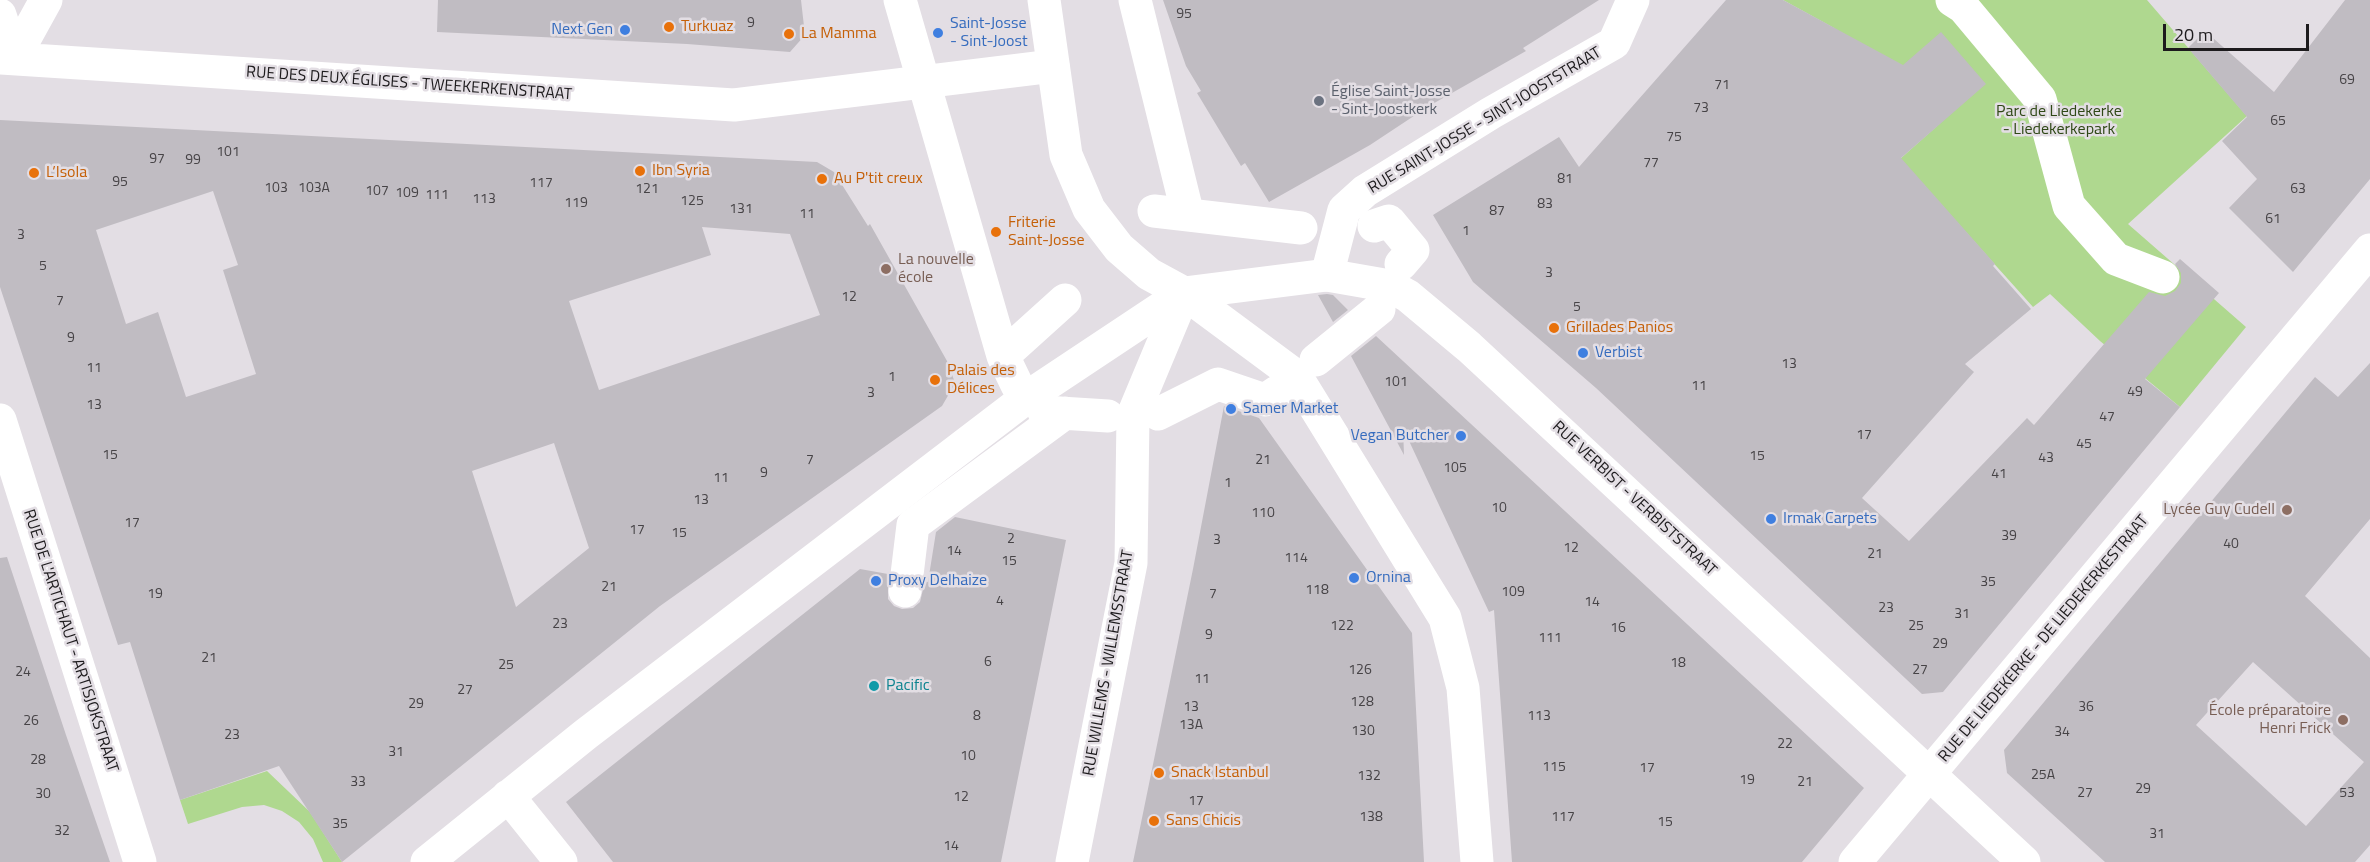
<!DOCTYPE html>
<html>
<head>
<meta charset="utf-8">
<style>
	body { margin:0 }
	#map { position:relative; width:2370px; height:862px; overflow:hidden; background:#e3dee4; font-family:"Titillium Web",sans-serif }
	canvas { display:block }
	.scale { position:absolute; left:2163px; top:24px; width:146px; height:27px; box-sizing:border-box; border:3px solid #1d1b1d; border-top:0; padding-left:8px; font-size:18px; line-height:21px; white-space:nowrap; color:#1d1b1d; -webkit-text-stroke:4px #e3dee4; paint-order:stroke }
</style>
</head>
<body>
<div id="map">
<canvas width="2370" height="862"></canvas>
<div class="scale">20 m</div>
</div>
<script>
const context = document.querySelector('canvas').getContext('2d');
context.lineJoin = 'round';
function paint(path, color) {
  context.fillStyle = color;
  context.fill(path, 'evenodd');
}
function shape(rows) {
  const path = new Path2D();
  for (const r of rows) {
    path.moveTo(r[0], r[1]);
    for (let i = 2; i < r.length; i += 2) path.lineTo(r[i], r[i + 1]);
  }
  return path;
}
function stroke(path, color, width, dash) {
  context.strokeStyle = color;
  context.lineWidth = width;
  context.lineCap = dash ? 'butt' : 'round';
  context.setLineDash(dash || []);
  context.stroke(path);
}
function drawText(font, color, halo, rows, align = 'center') {
  context.font = font + ' "Titillium Web",sans-serif';
  context.lineWidth = 5;
  context.setLineDash([]);
  context.textBaseline = 'middle';
  context.strokeStyle = halo;
  context.fillStyle = color;
  for (const [text, x, y, turn = 0] of rows) {
    context.save();
    context.translate(x, y);
    context.rotate((+turn || 0) * Math.PI / 180);
    context.textAlign = isNaN(turn) ? turn : align;
    if (halo) context.strokeText(text, 0, 0);
    context.fillText(text, 0, 0);
    context.restore();
  }
}
const green = shape([
	[1783,0,2147,0,2247,116,2128,224,2246,327,2180,407,2100,341,2050,294,2033,307,1900,159,1937,126,1922,107,1834,28],
	[267,771,310,812,342,862,323,862,313,839,299,822,282,811,264,805,242,807,188,824,180,800]
]);
const building = shape([
	[438,0,801,0,805,35,790,52,687,44,437,32],
	[1163,0,1599,0,1523,48,1526,51,1429,106,1370,145,1269,202,1245,163,1241,166,1197,93,1201,91,1186,66],
	[1726,0,1783,0,1903,65,1941,32,1986,84,1901,158,1995,264,1993,266,2031,309,1965,364,1974,372,1862,498,1909,541,2027,418,2034,425,2149,292,2165,296,2175,291,2181,283,2181,273,2175,264,2180,259,2219,293,2145,379,2180,407,1943,692,1922,694,1596,388,1473,282,1433,215,1559,137,1579,167],
	[2345,0,2370,0,2370,179,2293,272,2229,208,2257,179,2222,141,2247,117,2188,48,2205,31,2274,92],
	[0,120,817,162,834,172,868,226,870,224,947,361,954,380,953,387,942,406,660,606,342,862,279,766,180,800,130,642,118,645,0,287],
	[213,191,238,265,223,270,256,374,186,397,158,312,126,324,96,230],
	[702,227,790,234,820,315,599,390,569,301,711,255],
	[554,443,589,548,516,607,472,471],
	[1327,294,1333,295,1348,310,1333,322,1318,295],
	[1376,336,1864,788,1802,862,1512,862,1494,610,1489,612,1403,428,1404,455,1351,356],
	[2370,363,2370,519,2305,596,2370,658,2370,845,2355,862,2105,862,2007,773,2004,750,2315,377,2338,397],
	[2253,662,2364,762,2306,826,2196,725],
	[1224,406,1259,418,1412,633,1424,862,1133,862,1193,569],
	[955,517,1066,540,1001,862,613,862,566,802,860,569,888,574,888,599,894,606,902,609,913,608,920,602,925,581,928,582,936,532],
	[7,557,66,735,110,862,0,862,0,558]
]);
const pedestrian = shape([
	[900,0,1003,356,1017,385],
	[1135,0,1188,215],
	[1952,0,1963,7,2040,99,2069,206,2116,259,2163,277],
	[1154,211,1301,228],
	[1374,226,1389,221,1413,250,1401,264],
	[1003,356,1065,300],
	[1316,360,1379,309],
	[1044,412,1108,416],
	[1158,414,1218,384,1265,400,1277,392],
	[905,591,913,525,1065,413]
]);
const minor = shape([
	[0,15,14,58],
	[0,58,734,105,1053,66],
	[14,58,46,0],
	[1327,275,1344,210,1365,191,1491,113,1614,43,1633,0],
	[0,420,140,862],
	[508,796,561,862],
	[427,862,586,734,1026,398,1184,293],
	[1072,862,1131,563,1133,415,1184,293],
	[1855,862,2370,250]
]);
const secondary = shape([
	[1044,0,1066,155,1089,209,1119,248,1149,274,1184,293,1296,376,1445,618,1463,688,1477,862],
	[1184,293,1327,275,1390,286,1408,296,1469,347,2024,862]
]);
const markers = [
	[669,27,6,"#e8710a"],
	[625,30,6,"#3f7fe0"],
	[938,33,6,"#3f7fe0"],
	[789,34,6,"#e8710a"],
	[1319,101,6,"#6b7280"],
	[640,171,6,"#e8710a"],
	[34,173,6,"#e8710a"],
	[822,179,6,"#e8710a"],
	[996,232,6,"#e8710a"],
	[886,269,6,"#8d6e63"],
	[1554,328,6,"#e8710a"],
	[1583,353,6,"#3f7fe0"],
	[935,380,6,"#e8710a"],
	[1231,409,6,"#3f7fe0"],
	[1461,436,6,"#3f7fe0"],
	[2287,510,6,"#8d6e63"],
	[1771,519,6,"#3f7fe0"],
	[1354,578,6,"#3f7fe0"],
	[876,581,6,"#3f7fe0"],
	[874,686,6,"#0f9aa8"],
	[2343,720,6,"#8d6e63"],
	[1159,773,6,"#e8710a"],
	[1154,821,6,"#e8710a"]
];
const numberNames = [
	["95",1184,15],
	["9",751,24],
	["69",2347,81],
	["71",1722,86],
	["73",1701,109],
	["65",2278,122],
	["75",1674,138],
	["101",228,153],
	["97",157,160],
	["99",193,161],
	["77",1651,164],
	["81",1565,180],
	["95",120,183],
	["117",541,184],
	["103",276,189],
	["103A",314,189],
	["121",647,190],
	["63",2298,190],
	["107",377,192],
	["109",407,194],
	["111",437,196],
	["113",484,200],
	["125",692,202],
	["119",576,204],
	["83",1545,205],
	["131",741,210],
	["87",1497,212],
	["11",807,215],
	["61",2273,220],
	["1",1466,232],
	["3",21,236],
	["5",43,267],
	["3",1549,274],
	["12",849,298],
	["7",60,302],
	["5",1577,308],
	["9",71,339],
	["13",1789,365],
	["11",94,369],
	["1",892,378],
	["101",1396,383],
	["11",1699,387],
	["49",2135,393],
	["3",871,394],
	["13",94,406],
	["47",2107,418],
	["17",1864,436],
	["45",2084,445],
	["15",110,456],
	["15",1757,457],
	["43",2046,459],
	["7",810,461],
	["21",1263,461],
	["105",1455,469],
	["9",764,474],
	["41",1999,475],
	["11",721,479],
	["1",1228,484],
	["13",701,501],
	["10",1499,509],
	["110",1263,514],
	["17",132,524],
	["17",637,531],
	["15",679,534],
	["39",2009,537],
	["2",1011,540],
	["3",1217,541],
	["40",2231,545],
	["12",1571,549],
	["14",954,552],
	["21",1875,555],
	["114",1296,559],
	["15",1009,562],
	["35",1988,583],
	["21",609,588],
	["118",1317,591],
	["109",1513,593],
	["19",155,595],
	["7",1213,595],
	["4",1000,602],
	["14",1592,603],
	["23",1886,609],
	["31",1962,615],
	["23",560,625],
	["122",1342,627],
	["25",1916,627],
	["16",1618,629],
	["9",1209,636],
	["111",1550,639],
	["29",1940,645],
	["21",209,659],
	["6",988,663],
	["18",1678,664],
	["25",506,666],
	["126",1360,671],
	["27",1920,671],
	["24",23,673],
	["11",1202,680],
	["27",465,691],
	["128",1362,703],
	["29",416,705],
	["13",1191,708],
	["36",2086,708],
	["8",977,717],
	["113",1539,717],
	["26",31,722],
	["13A",1191,726],
	["130",1363,732],
	["34",2062,733],
	["23",232,736],
	["22",1785,745],
	["31",396,753],
	["10",968,757],
	["28",38,761],
	["115",1554,768],
	["17",1647,769],
	["25A",2043,776],
	["132",1369,777],
	["19",1747,781],
	["33",358,783],
	["21",1805,783],
	["29",2143,790],
	["27",2085,794],
	["53",2347,794],
	["30",43,795],
	["12",961,798],
	["17",1196,802],
	["138",1371,818],
	["117",1563,818],
	["15",1665,823],
	["35",340,825],
	["32",62,832],
	["31",2157,835],
	["14",951,847]
];
const shopNames = [
	["Saint-Josse",950,24],
	["- Sint-Joost",950,42],
	["Next Gen",613,30,"right"],
	["Verbist",1595,353],
	["Samer Market",1243,409],
	["Vegan Butcher",1449,436,"right"],
	["Irmak Carpets",1783,519],
	["Ornina",1366,578],
	["Proxy Delhaize",888,581]
];
const foodNames = [
	["Turkuaz",681,27],
	["La Mamma",801,34],
	["Ibn Syria",652,171],
	["L’Isola",46,173],
	["Au P'tit creux",834,179],
	["Friterie",1008,223],
	["Saint-Josse",1008,241],
	["Grillades Panios",1566,328],
	["Palais des",947,371],
	["Délices",947,389],
	["Snack Istanbul",1171,773],
	["Sans Chicis",1166,821]
];
const streetNames = [
	["RUE DES DEUX ÉGLISES - TWEEKERKENSTRAAT",409,84,4],
	["RUE SAINT-JOSSE - SINT-JOOSTSTRAAT",1485,121,-31],
	["RUE VERBIST - VERBISTSTRAAT",1634,499,43],
	["RUE DE LIEDEKERKE - DE LIEDEKERKESTRAAT",2044,639,-50],
	["RUE DE L'ARTICHAUT - ARTISJOKSTRAAT",70,641,72],
	["RUE WILLEMS - WILLEMSSTRAAT",1109,663,-80]
];
const worshipNames = [
	["Église Saint-Josse",1331,92],
	["- Sint-Joostkerk",1331,110]
];
const parkNames = [
	["Parc de Liedekerke",2059,112],
	["- Liedekerkepark",2059,130]
];
const educationNames = [
	["La nouvelle",898,260,"left"],
	["école",898,278,"left"],
	["Lycée Guy Cudell",2275,510],
	["École préparatoire",2331,711],
	["Henri Frick",2331,729]
];
const cultureNames = [
	["Pacific",886,686]
];
paint(green, '#afd88f');
paint(building, '#c0bcc2');
stroke(pedestrian, '#fff', 33);
stroke(minor, '#fff', 33);
stroke(secondary, '#fff', 33);
for (const [x, y, r, color] of markers) {
  const dot = new Path2D();
  dot.arc(x, y, r, 0, 2 * Math.PI);
  context.fillStyle = color;
  context.fill(dot);
  stroke(dot, '#e3dee4', 2);
}
drawText('14px', '#464346', null, numberNames);
drawText('16px', '#366cbe', '#e3dee4', shopNames, 'left');
drawText('16px', '#c56008', '#e3dee4', foodNames, 'left');
drawText('16px', '#1d1b1d', '#e3dee4', streetNames);
drawText('16px', '#5b616d', '#e3dee4', worshipNames, 'left');
drawText('16px', '#2f4816', '#e3dee4', parkNames);
drawText('16px', '#785e54', '#e3dee4', educationNames, 'right');
drawText('16px', '#0d838f', '#e3dee4', cultureNames, 'left');
</script>
</body>
</html>
